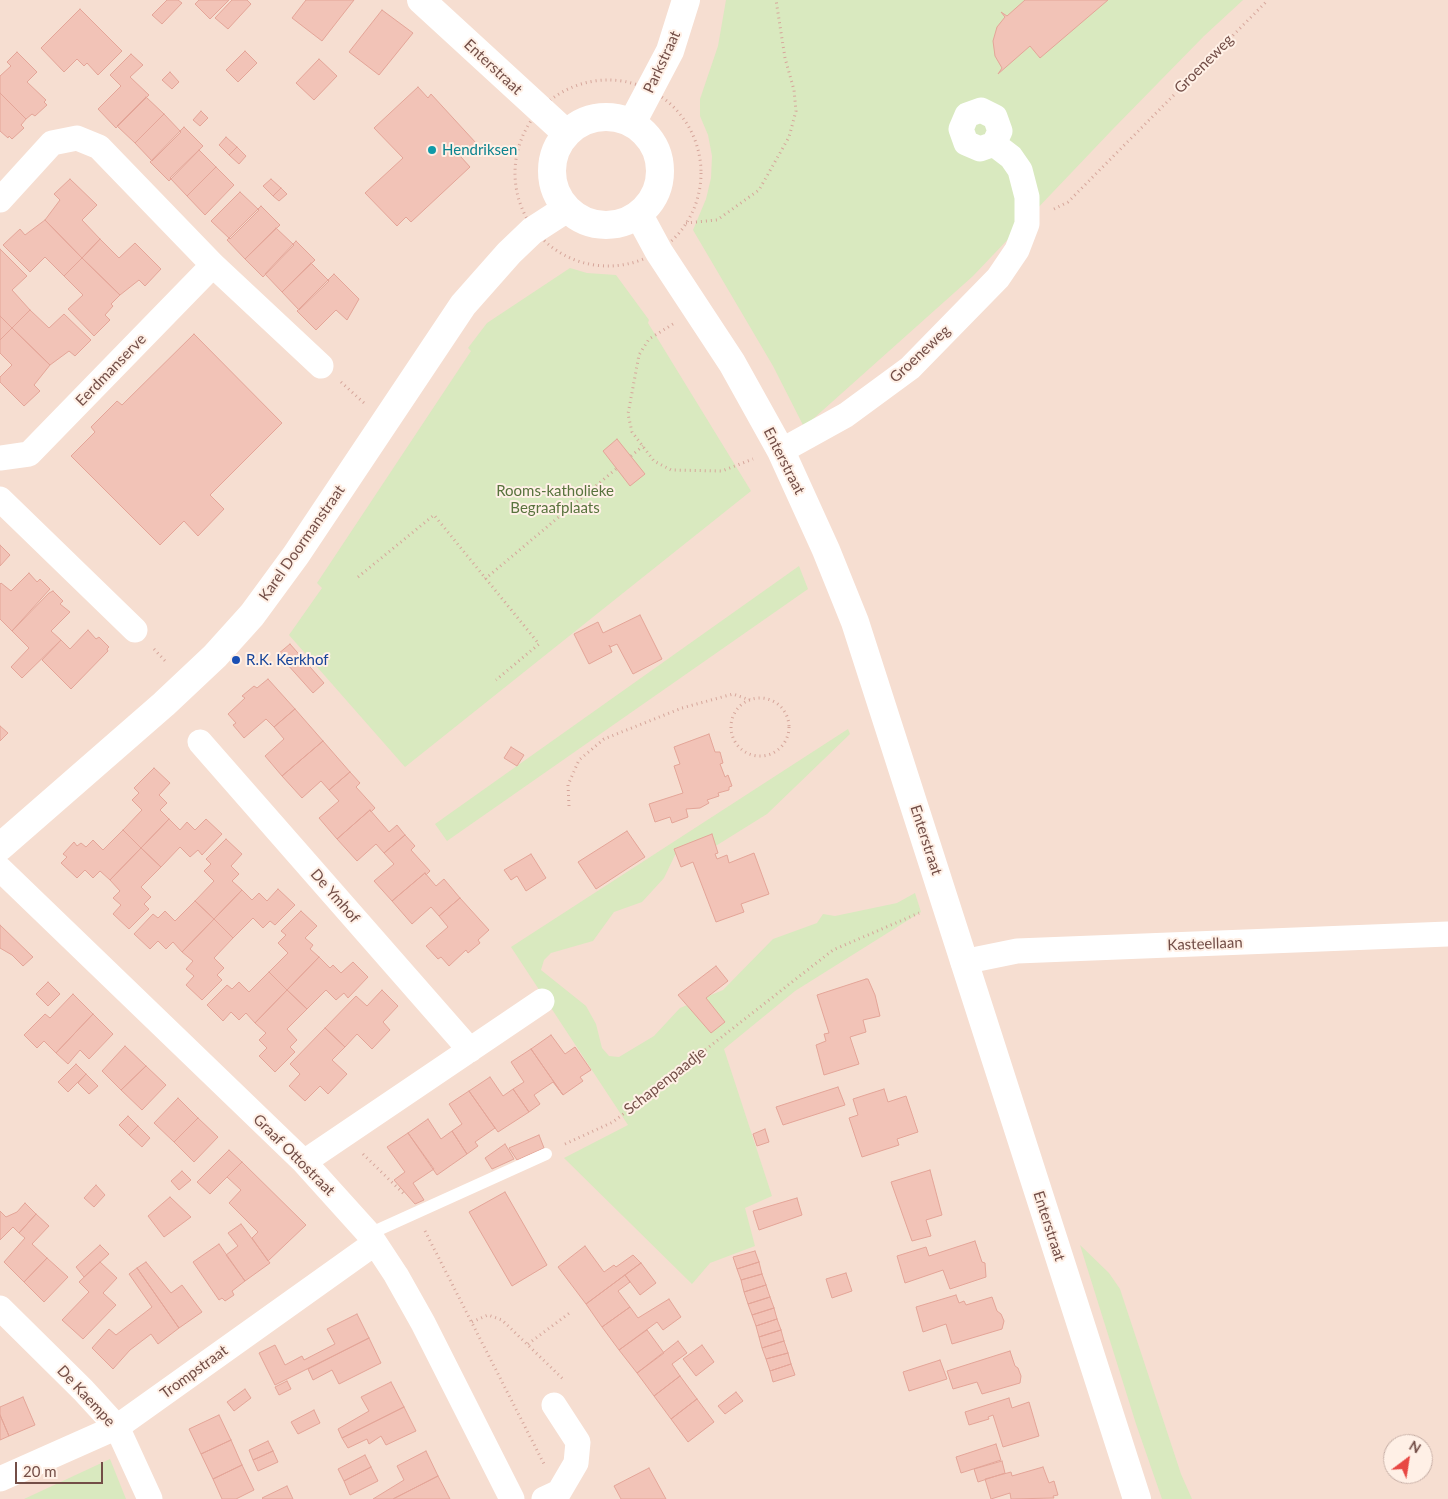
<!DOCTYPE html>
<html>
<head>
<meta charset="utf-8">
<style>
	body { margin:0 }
	#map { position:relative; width:1448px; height:1499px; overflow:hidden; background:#fcebe0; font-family:Lato,sans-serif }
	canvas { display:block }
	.north { position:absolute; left:1383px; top:1434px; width:50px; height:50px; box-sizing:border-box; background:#fff0e6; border:1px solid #c7afa6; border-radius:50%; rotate:31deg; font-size:14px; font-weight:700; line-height:20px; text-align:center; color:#734e47 }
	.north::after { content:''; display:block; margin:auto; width:18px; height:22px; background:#e84743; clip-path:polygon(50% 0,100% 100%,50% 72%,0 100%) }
	.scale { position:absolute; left:15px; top:1462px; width:88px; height:22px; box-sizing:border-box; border:2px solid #734e47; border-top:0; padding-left:6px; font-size:15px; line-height:18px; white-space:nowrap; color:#734e47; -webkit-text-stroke:4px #fff0e6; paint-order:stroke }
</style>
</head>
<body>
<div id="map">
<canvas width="1448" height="1499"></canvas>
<div class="north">N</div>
<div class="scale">20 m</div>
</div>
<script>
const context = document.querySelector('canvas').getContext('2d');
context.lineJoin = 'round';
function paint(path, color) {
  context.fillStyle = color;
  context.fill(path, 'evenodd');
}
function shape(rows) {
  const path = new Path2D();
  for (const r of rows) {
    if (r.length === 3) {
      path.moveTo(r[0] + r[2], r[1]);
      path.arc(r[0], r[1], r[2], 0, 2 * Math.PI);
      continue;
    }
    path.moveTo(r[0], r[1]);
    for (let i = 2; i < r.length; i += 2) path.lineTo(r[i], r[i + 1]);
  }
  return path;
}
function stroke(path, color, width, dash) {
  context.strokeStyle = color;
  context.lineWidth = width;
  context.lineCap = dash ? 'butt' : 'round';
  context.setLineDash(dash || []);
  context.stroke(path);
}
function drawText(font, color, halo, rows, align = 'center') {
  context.font = font + ' Lato,sans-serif';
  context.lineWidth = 4;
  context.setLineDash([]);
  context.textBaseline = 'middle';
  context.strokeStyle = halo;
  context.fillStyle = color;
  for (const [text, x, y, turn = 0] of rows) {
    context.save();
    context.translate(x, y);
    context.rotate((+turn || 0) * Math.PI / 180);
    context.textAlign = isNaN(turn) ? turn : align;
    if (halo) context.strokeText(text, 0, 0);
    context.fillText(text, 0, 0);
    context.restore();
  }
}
const residential = shape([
	[0,0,1448,0,1448,1499,0,1499],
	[1393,1444,1423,1444,1423,1474,1393,1474]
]);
const green = shape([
	[726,0,1243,0,1204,36,1112,130,973,276,804,427,773,366,693,230,706,199,711,178,712,156,708,135,700,116,700,99,718,46],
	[570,268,587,273,616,275,649,320,648,323,751,491,405,767,289,635,322,588,317,583,471,351,468,348,487,323],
	[799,566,808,589,447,841,435,824],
	[848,729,850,734,767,814,714,847,711,840,675,855,664,878,642,902,614,912,593,941,551,953,544,960,541,970,586,1006,596,1024,602,1048,609,1056,619,1057,654,1036,680,1008,723,990,773,939,817,923,823,914,835,916,897,903,915,893,921,912,795,991,724,1049,772,1196,745,1208,755,1246,710,1263,692,1284,564,1158,628,1125,511,947],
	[1080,1245,1109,1273,1120,1289,1181,1474,1192,1499,1162,1499,1136,1424],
	[110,1459,126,1499,24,1499]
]);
const building = shape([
	[167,0,178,0,182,3,162,24,152,15,167,0],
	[199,0,229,0,210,19,195,4,199,0],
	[232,0,247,0,251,4,228,29,215,18,232,0],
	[306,0,354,0,322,41,292,18,306,0],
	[1025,0,1108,0,1040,58,1030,46,998,74,1002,68,995,56,993,41,997,27,1005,17,1001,12,1007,16,1025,0],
	[80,9,122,51,98,75,87,63,84,66,77,59,64,72,41,48,80,9],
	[382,10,413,33,379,75,349,52,382,10],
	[245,51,257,63,238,82,226,70,245,51],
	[17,52,37,72,27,82,46,100,44,102,47,105,35,116,32,114,26,119,0,93,0,76,11,66,7,62,17,52],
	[131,54,143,65,130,77,149,95,116,128,98,109,121,86,110,75,131,54],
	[319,59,337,76,314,100,296,83,319,59],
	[170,72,179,82,172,89,162,80,170,72],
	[418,87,428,98,431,94,476,143,461,157,470,167,411,222,406,217,397,226,365,193,403,158,374,128,418,87],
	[0,93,26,119,21,125,24,128,12,139,9,136,8,138,0,131,0,93],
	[146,97,164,114,135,143,117,126,146,97],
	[201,111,208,118,200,126,193,120,201,111],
	[164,114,181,132,152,161,135,143,164,114],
	[184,127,203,146,169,181,150,162,184,127],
	[226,137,237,147,229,155,219,145,226,137],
	[237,147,246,156,239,164,229,155,237,147],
	[199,150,216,167,187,196,170,178,199,150],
	[216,167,234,185,205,215,187,196,216,167],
	[70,179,97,205,82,220,100,239,82,258,45,220,60,200,54,194,70,179],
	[271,179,281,188,273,196,263,186,271,179],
	[281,188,287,194,279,201,273,196,281,188],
	[240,192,259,210,230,239,211,221,240,192],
	[261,206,280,225,245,259,227,240,261,206],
	[45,220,82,258,64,276,45,257,30,272,3,245,20,229,25,235,45,220],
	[276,228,294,245,263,277,245,259,276,228],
	[100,239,119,258,135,243,161,269,145,286,139,280,120,295,82,258,100,239],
	[296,241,315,260,282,292,265,274,296,241],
	[0,249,27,276,12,290,30,310,12,328,0,316,0,249],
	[82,258,120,295,111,304,113,306,105,315,110,320,94,336,68,309,83,295,64,276,82,258],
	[311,263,329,281,299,310,282,292,311,263],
	[334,274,359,299,347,320,336,310,316,330,297,311,334,274],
	[30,310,49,328,64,314,91,340,75,356,69,351,50,365,12,328,30,310],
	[0,316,12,328,0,340,0,316],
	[12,328,50,365,34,385,40,391,24,406,0,382,0,377,12,365,0,353,0,340,12,328],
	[194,334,282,423,210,495,224,509,198,536,184,521,160,545,71,456,95,432,91,427,117,401,122,405,194,334],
	[617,439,645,474,630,486,603,451,617,439],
	[0,545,10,555,0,566,0,545],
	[29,573,37,582,40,579,50,589,12,631,0,619,0,584,1,583,11,591,29,573],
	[53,591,63,601,60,604,70,612,51,631,61,640,22,678,11,667,29,648,12,631,49,593,53,591],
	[640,615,662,659,633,674,617,644,610,647,609,645,612,652,589,664,574,634,598,622,603,633,640,615],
	[88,630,96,639,99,637,109,647,107,649,108,651,71,689,42,660,61,640,70,649,88,630],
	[290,644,324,683,313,693,278,654,290,644],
	[268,679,295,709,274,727,266,719,244,738,233,725,236,723,228,714,245,698,242,696,254,686,257,688,268,679],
	[295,709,323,741,282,776,265,756,284,739,274,727,295,709],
	[0,726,8,733,0,741,0,726],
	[709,734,715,752,720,752,723,763,720,764,725,777,728,775,732,786,729,787,729,790,718,793,719,796,707,800,709,803,700,808,686,809,688,817,672,823,670,817,655,822,649,804,683,793,674,766,680,764,674,747,709,734],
	[323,741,350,772,329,790,321,781,302,798,282,776,323,741],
	[511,747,524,755,517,766,504,758,511,747],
	[154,768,170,783,159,795,167,803,160,810,169,819,141,848,123,830,142,810,132,800,139,793,134,788,154,768],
	[350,772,360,783,356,787,375,808,371,812,370,810,337,839,319,818,339,801,329,790,350,772],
	[370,810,389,832,397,825,405,835,384,853,376,844,357,861,337,839,370,810],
	[169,819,180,830,187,822,195,830,206,819,222,834,202,855,198,850,190,857,180,847,161,867,141,848,169,819],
	[123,830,141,848,110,880,100,871,93,878,85,870,77,878,61,863,67,857,63,854,74,842,77,846,81,843,86,847,93,840,103,850,123,830],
	[627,831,645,857,596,889,578,862,627,831],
	[712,834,718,853,715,854,717,859,727,855,729,863,754,853,769,894,741,904,744,912,716,922,693,862,681,867,674,849,712,834],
	[405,835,415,846,411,850,430,871,426,875,425,873,392,901,374,881,394,864,384,853,405,835],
	[226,839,242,854,231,866,239,874,232,881,242,890,214,919,195,901,214,881,204,871,211,864,206,859,226,839],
	[141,848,161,867,141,887,151,897,144,904,149,909,129,929,113,914,121,905,113,898,120,891,110,880,141,848],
	[531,854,546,878,526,891,517,876,511,880,504,870,531,854],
	[425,873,436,886,444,879,460,898,439,916,431,907,412,924,392,901,425,873],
	[278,889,295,905,275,925,270,921,263,928,253,918,233,938,214,919,242,890,252,900,259,893,267,901,278,889],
	[460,898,489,930,478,940,480,943,468,953,466,950,449,966,441,957,438,959,426,946,448,927,439,916,460,898],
	[195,901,214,919,182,952,173,942,166,949,158,941,150,949,134,934,153,914,158,918,165,911,175,921,195,901],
	[301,911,317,926,305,938,313,945,310,949,319,957,287,990,269,972,288,953,278,943,286,935,281,931,301,911],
	[214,919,233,938,214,958,224,968,217,975,222,980,202,1000,186,985,194,976,186,969,193,961,182,952,214,919],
	[0,925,33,957,23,966,12,955,0,948,0,925],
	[319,957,330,968,333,965,341,973,353,962,368,977,348,998,344,993,336,1000,326,990,307,1009,287,990,319,957],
	[716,966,728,981,706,998,725,1022,711,1033,678,995,716,966],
	[269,972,287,990,255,1023,246,1013,239,1020,231,1012,223,1021,207,1005,227,985,232,989,239,982,249,992,269,972],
	[866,979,868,979,875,995,880,1016,863,1020,866,1032,850,1037,859,1064,824,1075,816,1045,826,1041,824,1034,829,1033,817,995,866,979],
	[48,982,60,994,48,1006,36,994,48,982],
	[287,990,307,1009,287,1029,297,1040,290,1047,295,1052,275,1072,259,1056,267,1048,259,1040,266,1033,255,1023,287,990],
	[382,990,398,1006,383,1022,390,1030,372,1049,357,1034,345,1047,325,1028,356,996,367,1006,382,990],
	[73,994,93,1014,56,1053,44,1041,37,1048,24,1035,45,1014,50,1018,73,994],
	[93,1014,113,1034,89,1059,80,1050,68,1064,56,1053,93,1014],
	[325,1028,345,1047,332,1060,347,1074,328,1094,320,1086,305,1101,289,1086,300,1074,290,1064,325,1028],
	[551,1035,565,1054,575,1047,591,1070,580,1077,583,1081,563,1095,531,1049,551,1035],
	[125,1046,146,1066,121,1090,102,1071,125,1046],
	[531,1049,563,1095,553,1082,534,1095,540,1104,529,1112,513,1089,524,1082,511,1062,531,1049],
	[76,1064,86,1074,68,1092,58,1082,76,1064],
	[146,1066,166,1085,142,1110,121,1090,146,1066],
	[86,1074,98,1086,89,1094,78,1083,86,1074],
	[490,1077,503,1096,513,1089,529,1112,498,1132,469,1091,490,1077],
	[838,1087,845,1105,783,1125,776,1107,838,1087],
	[884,1089,888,1102,906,1096,918,1132,897,1139,899,1145,862,1157,849,1118,858,1115,853,1099,884,1089],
	[469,1091,495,1128,475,1142,478,1146,467,1154,452,1131,462,1124,449,1104,469,1091],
	[178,1098,198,1118,174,1142,154,1123,178,1098],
	[128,1116,138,1126,129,1135,119,1125,128,1116],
	[198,1118,218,1137,194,1162,174,1142,198,1118],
	[428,1119,441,1139,452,1131,467,1154,437,1175,408,1133,428,1119],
	[138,1126,150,1138,142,1147,129,1135,138,1126],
	[765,1129,769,1142,757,1146,753,1134,765,1129],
	[408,1133,434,1169,413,1183,424,1200,415,1204,394,1180,405,1172,387,1147,408,1133],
	[539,1135,544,1148,517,1160,509,1148,539,1135],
	[505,1144,514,1159,492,1169,485,1158,505,1144],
	[229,1150,242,1162,210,1194,197,1182,229,1150],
	[242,1162,306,1225,268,1261,252,1238,258,1232,229,1203,241,1190,227,1177,242,1162],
	[930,1170,942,1215,926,1220,931,1236,912,1241,891,1182,930,1170],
	[182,1171,191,1180,179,1190,171,1181,182,1171],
	[96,1185,105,1195,94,1207,84,1198,96,1185],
	[505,1192,547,1265,512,1286,469,1212,505,1192],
	[170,1197,191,1217,164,1237,148,1216,170,1197],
	[797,1198,802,1215,759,1230,753,1211,797,1198],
	[25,1203,36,1214,19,1233,13,1227,0,1240,0,1211,6,1217,17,1212,25,1203],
	[36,1214,49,1226,32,1244,47,1258,24,1282,4,1262,25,1238,19,1233,36,1214],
	[241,1224,270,1263,245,1281,226,1255,238,1246,228,1233,241,1224],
	[975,1241,982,1262,985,1263,986,1277,950,1289,943,1270,905,1283,897,1256,926,1247,929,1256,975,1241],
	[219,1244,245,1281,232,1291,234,1295,225,1301,222,1298,219,1300,193,1262,219,1244],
	[100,1245,109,1254,84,1277,76,1267,100,1245],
	[585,1246,604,1272,614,1265,616,1267,633,1255,641,1263,586,1304,558,1267,585,1246],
	[755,1251,759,1262,737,1269,733,1257,755,1251],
	[47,1258,68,1277,44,1302,24,1282,47,1258],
	[100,1262,117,1278,103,1293,116,1305,83,1339,62,1320,89,1292,79,1282,100,1262],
	[146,1262,171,1293,182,1285,202,1312,179,1328,137,1268,146,1262],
	[759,1262,762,1274,741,1280,737,1269,759,1262],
	[641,1263,656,1283,640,1295,625,1275,641,1263],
	[137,1268,179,1328,158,1344,151,1334,130,1350,113,1369,92,1348,109,1329,116,1335,152,1307,129,1274,137,1268],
	[846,1273,852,1291,832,1298,826,1279,846,1273],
	[762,1274,766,1285,744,1292,741,1280,762,1274],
	[625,1275,630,1282,618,1291,630,1307,602,1327,586,1304,625,1275],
	[766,1285,770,1297,748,1304,744,1292,766,1285],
	[956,1295,959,1303,964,1301,966,1305,992,1297,997,1311,1001,1314,1004,1321,1002,1329,952,1344,946,1324,923,1332,916,1307,956,1295],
	[770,1297,774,1308,752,1315,748,1304,770,1297],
	[669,1299,681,1317,663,1330,657,1322,619,1350,602,1327,630,1307,638,1318,669,1299],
	[774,1308,777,1319,756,1326,752,1315,774,1308],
	[357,1314,369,1338,275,1385,259,1353,275,1345,285,1365,302,1356,304,1360,335,1344,327,1329,357,1314],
	[777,1319,781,1330,759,1337,756,1326,777,1319],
	[647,1330,664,1353,637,1373,619,1350,647,1330],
	[781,1330,784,1341,762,1348,759,1337,781,1330],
	[369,1338,381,1363,339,1384,332,1370,313,1380,308,1369,369,1338],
	[678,1341,687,1353,672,1364,680,1376,654,1396,637,1373,678,1341],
	[784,1341,788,1353,766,1359,762,1348,784,1341],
	[702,1345,714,1362,696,1376,683,1359,702,1345],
	[1010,1351,1015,1366,1018,1368,1021,1376,1020,1383,982,1394,977,1382,953,1389,947,1371,1010,1351],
	[788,1353,791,1364,770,1371,766,1359,788,1353],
	[940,1360,947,1379,909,1391,903,1372,940,1360],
	[791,1364,795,1375,773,1382,770,1371,791,1364],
	[680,1376,697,1399,671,1419,654,1396,680,1376],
	[287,1381,291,1389,279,1395,275,1387,287,1381],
	[391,1382,404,1407,342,1438,338,1429,369,1411,361,1397,391,1382],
	[245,1389,251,1398,234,1411,227,1402,245,1389],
	[736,1392,743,1401,725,1414,718,1406,736,1392],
	[23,1397,35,1425,9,1436,0,1415,0,1407,23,1397],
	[1009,1398,1012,1408,1029,1402,1039,1436,1003,1447,993,1415,988,1417,989,1419,969,1425,965,1412,1009,1398],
	[697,1399,714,1422,688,1442,671,1419,697,1399],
	[404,1407,416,1431,386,1445,381,1436,369,1444,367,1439,348,1448,342,1438,404,1407],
	[314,1410,320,1423,298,1434,291,1422,314,1410],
	[0,1415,9,1436,0,1440,0,1415],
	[219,1415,231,1440,201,1454,189,1429,219,1415],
	[231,1440,242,1465,213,1479,201,1454,231,1440],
	[268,1441,273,1451,253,1460,249,1450,268,1441],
	[996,1444,1001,1460,961,1473,956,1457,996,1444],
	[273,1451,278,1462,258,1471,253,1460,273,1451],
	[426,1451,438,1476,393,1499,373,1499,404,1480,397,1466,426,1451],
	[365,1455,371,1467,344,1481,338,1469,365,1455],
	[1002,1461,1005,1473,978,1482,974,1469,1002,1461],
	[242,1465,254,1490,236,1499,222,1499,213,1479,242,1465],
	[371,1467,378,1481,350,1495,344,1481,371,1467],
	[1043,1467,1049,1483,1054,1481,1058,1495,1053,1496,1054,1498,1011,1499,1010,1493,991,1499,985,1479,1011,1472,1012,1476,1043,1467],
	[649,1468,666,1499,621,1499,614,1486,649,1468],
	[438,1476,450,1499,393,1499,438,1476],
	[287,1486,293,1499,263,1499,262,1498,287,1486]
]);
const path = shape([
	[608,173,93],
	[1054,209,1068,202,1268,0],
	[686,223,717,220,759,190,789,137,796,111,794,90,785,58,776,0],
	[673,324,649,339,639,355,628,414,632,432,654,461,671,470,722,471,753,459],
	[341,382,364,403],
	[631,456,643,446],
	[358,577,434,515,539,644,496,680],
	[485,579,616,469],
	[154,649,167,663],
	[760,727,29],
	[569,806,568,785,579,760,604,739,682,708,733,694,750,700],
	[565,1144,613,1122,833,950,919,913],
	[363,1154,405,1195],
	[425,1231,544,1464],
	[472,1322,488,1315,502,1320,563,1379],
	[528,1344,571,1312]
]);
const lane = shape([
	[369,1234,546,1154]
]);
const street = shape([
	[0,200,52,143,77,138,99,147,213,265,321,366],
	[781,451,846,415,910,368,998,278,1017,250,1027,224,1027,197,1020,170,1011,157,994,144,1000,131,995,117,981,110,967,115,961,129,966,143,980,149,994,144],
	[0,458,29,454,213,265],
	[0,499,135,630],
	[200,742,470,1050],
	[0,869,304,1162,369,1234,396,1275,423,1323,512,1499],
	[963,962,1017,951,1448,934],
	[304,1162,542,1001],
	[0,1308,83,1390,117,1427,150,1499],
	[0,1479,117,1427,375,1243],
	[544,1499,559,1492,576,1463,578,1442,554,1405]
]);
const secondary = shape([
	[421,0,566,133],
	[606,171,54],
	[632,123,670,51,686,0],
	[639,215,659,252,732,363,781,451,826,550,855,622,1137,1499],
	[0,847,164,704,215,656,252,615,296,555,463,305,509,253,532,231,566,209]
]);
const markers = [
	[432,150,5,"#0f9aa8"],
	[236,660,5,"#1a4fb4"]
];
const streetNames = [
	["Parkstraat",662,62,-65],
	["Groeneweg",1204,64,-45],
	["Enterstraat",493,67,43],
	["Groeneweg",920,354,-43],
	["Eerdmanserve",111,370,-46],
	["Enterstraat",784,461,63],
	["Karel Doormanstraat",302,543,-55],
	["Enterstraat",926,840,72],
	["De Ymhof",335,896,49],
	["Kasteellaan",1205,944,-2],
	["Schapenpaadje",665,1081,-38],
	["Graaf Ottostraat",294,1155,45],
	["Enterstraat",1049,1226,72],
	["Trompstraat",194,1372,-36],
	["De Kaempe",86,1396,47]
];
const cultureNames = [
	["Hendriksen",442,150]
];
const parkNames = [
	["Rooms-katholieke",555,491],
	["Begraafplaats",555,508]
];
const transitNames = [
	["R.K. Kerkhof",246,660]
];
paint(residential, '#f6ded1');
paint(green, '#d9e9bf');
paint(building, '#f2c3b7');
stroke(building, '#e4a598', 1);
stroke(path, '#d6a69b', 3, [1, 4]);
stroke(lane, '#fff', 12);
stroke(street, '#fff', 25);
stroke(secondary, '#fff', 28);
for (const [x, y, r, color] of markers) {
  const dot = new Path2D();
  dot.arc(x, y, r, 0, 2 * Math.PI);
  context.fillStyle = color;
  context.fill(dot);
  stroke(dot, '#fff0e6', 2);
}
drawText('15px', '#734e47', '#fff0e6', streetNames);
drawText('15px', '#0d838f', '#fff0e6', cultureNames, 'left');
drawText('15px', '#58733d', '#fff0e6', parkNames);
drawText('15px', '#164399', '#fff0e6', transitNames, 'left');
</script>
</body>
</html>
